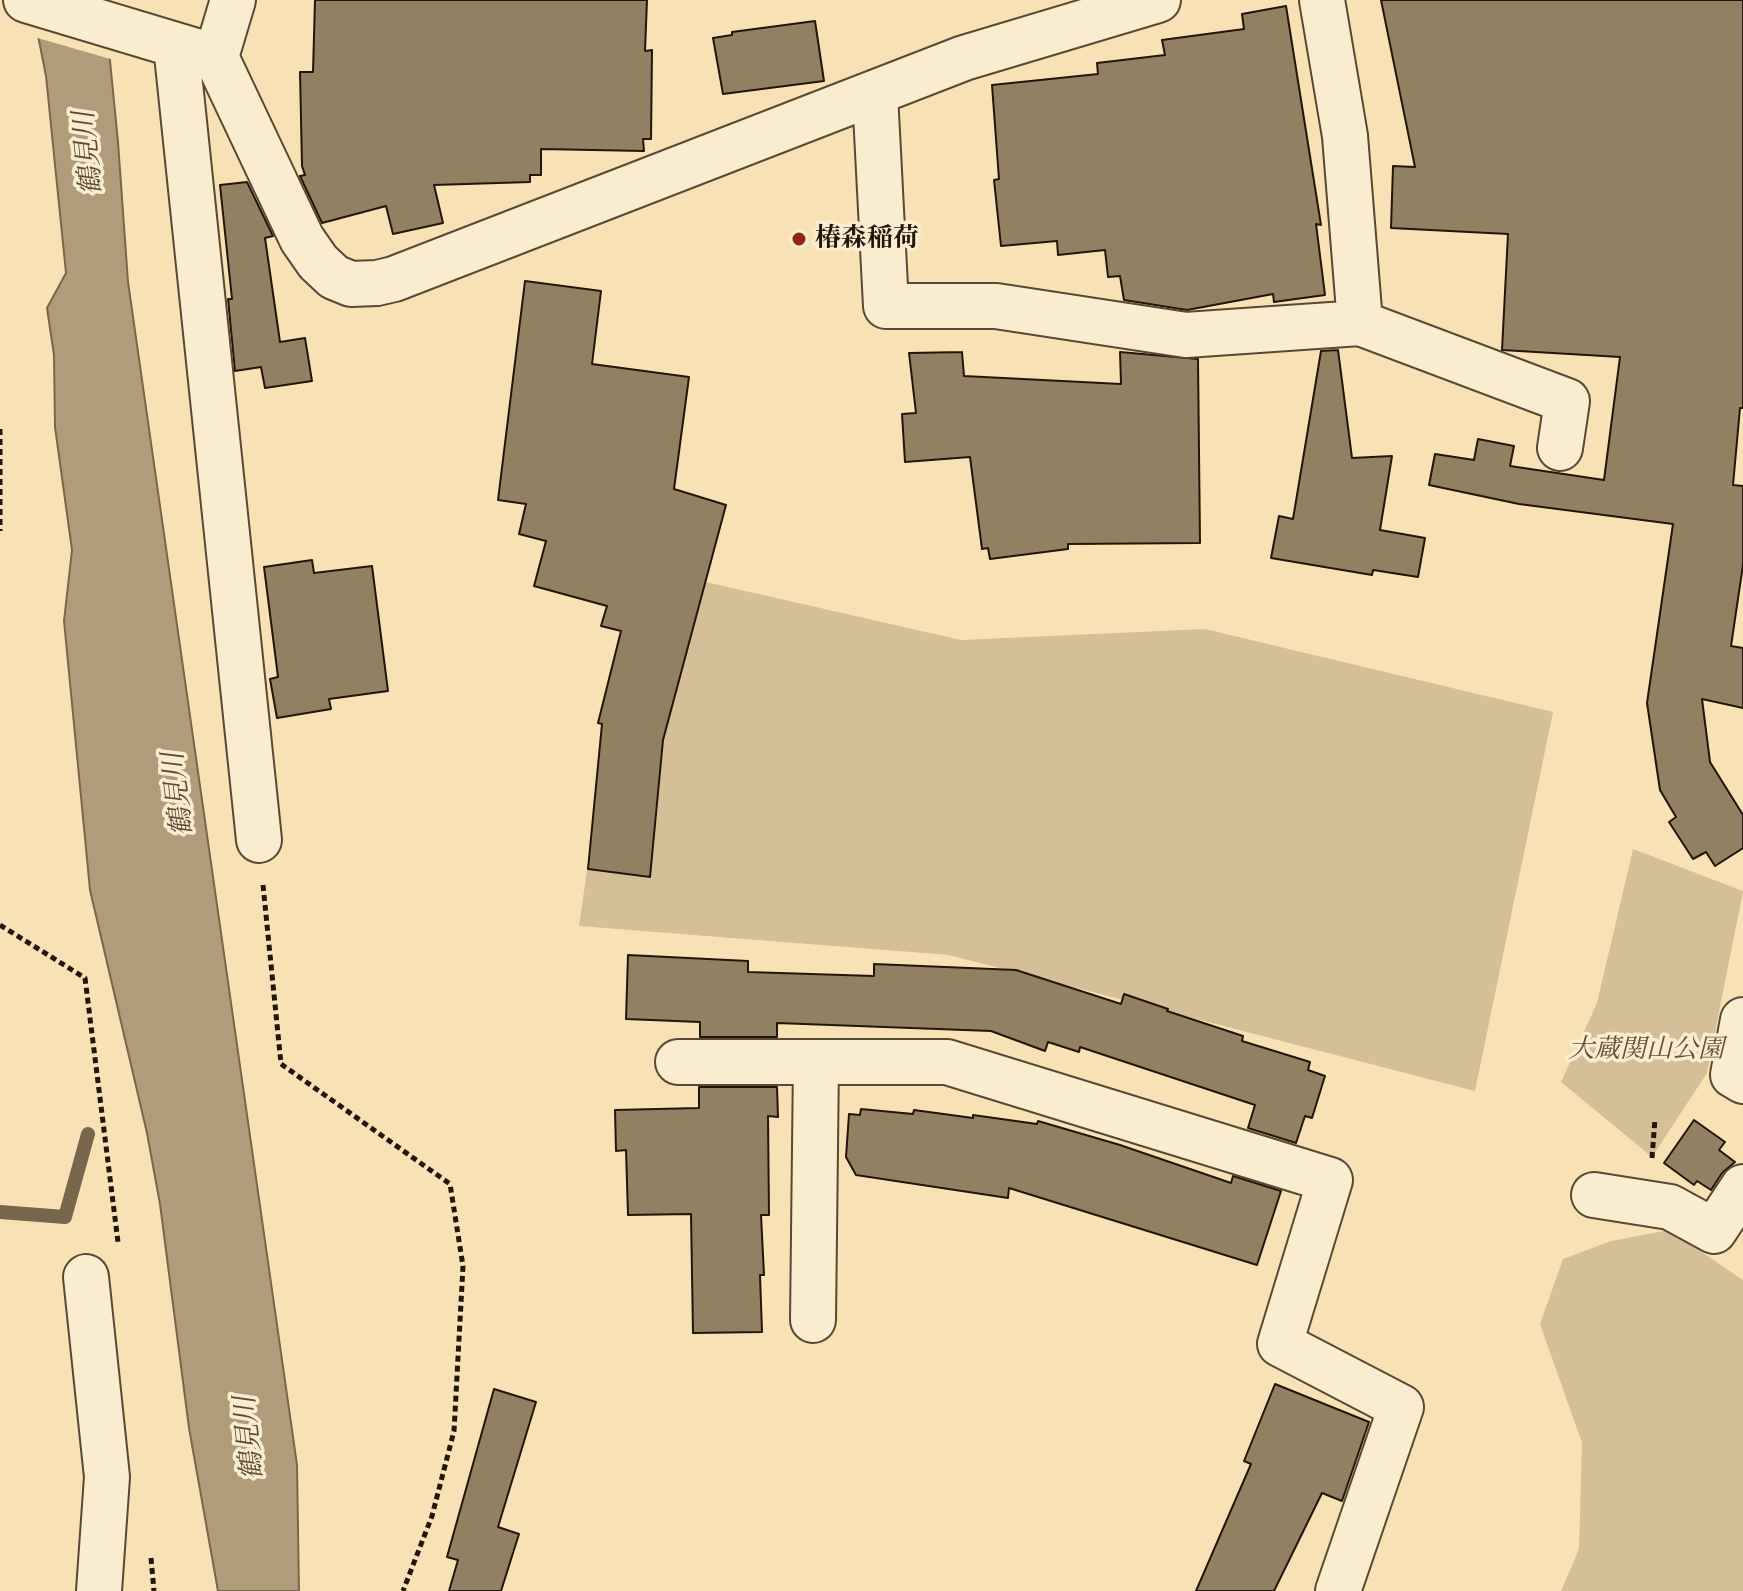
<!DOCTYPE html>
<html>
<head>
<meta charset="utf-8">
<style>
	body { margin:0 }
	canvas { display:block; background:#f8e2b5 }
</style>
</head>
<body>
<canvas width="1743" height="1591"></canvas>
<script>
const context = document.querySelector('canvas').getContext('2d');
context.lineJoin = 'round';
function paint(path, color) {
  context.fillStyle = color;
  context.fill(path, 'evenodd');
}
function shape(rows) {
  const path = new Path2D();
  for (const r of rows) {
    path.moveTo(r[0], r[1]);
    for (let i = 2; i < r.length; i += 2) path.lineTo(r[i], r[i + 1]);
  }
  return path;
}
function stroke(path, color, width, dash) {
  context.strokeStyle = color;
  context.lineWidth = width;
  context.lineCap = dash ? 'butt' : 'round';
  context.setLineDash(dash || []);
  context.stroke(path);
}
function drawText(font, color, halo, rows, align = 'center') {
  context.font = font + ' "EB Garamond","Noto Serif JP",serif';
  context.lineWidth = 7;
  context.setLineDash([]);
  context.textBaseline = 'middle';
  context.strokeStyle = halo;
  context.fillStyle = color;
  for (const [text, x, y, turn = 0] of rows) {
    context.save();
    context.translate(x, y);
    context.rotate((+turn || 0) * Math.PI / 180);
    context.textAlign = isNaN(turn) ? turn : align;
    if (halo) context.strokeText(text, 0, 0);
    context.fillText(text, 0, 0);
    context.restore();
  }
}
const green = shape([
	[631,565,961,640,1205,629,1553,712,1475,1091,949,955,579,926],
	[1633,849,1743,891,1707,1073,1652,1157,1561,1082,1597,1003],
	[1669,1230,1743,1280,1743,1591,1561,1591,1579,1549,1582,1443,1540,1324,1563,1259,1611,1241]
]);
const water = shape([
	[31,0,104,0,118,142,128,282,297,1465,299,1591,218,1591,189,1428,160,1204,147,1133,90,890,64,621,72,550,55,427,54,355,47,308,66,273,46,76,31,0]
]);
const pier = shape([
	[27,0,108,0,114,60,34,37]
]);
const stream = shape([
	[0,1212,65,1217,88,1134]
]);
const building = shape([
	[315,0,647,0,645,51,652,50,651,139,643,139,644,151,541,149,541,175,530,175,530,182,434,185,443,223,393,234,386,206,322,223,300,176,305,175,302,166,300,72,313,72,315,0],
	[1381,0,1743,0,1743,408,1740,408,1733,485,1743,486,1743,565,1731,646,1743,648,1743,708,1702,699,1710,762,1743,815,1743,848,1715,866,1706,852,1693,859,1669,822,1676,817,1660,790,1647,703,1673,524,1519,504,1429,485,1435,454,1474,460,1478,439,1514,446,1510,466,1604,480,1620,357,1502,350,1508,234,1391,228,1393,166,1415,167,1381,0],
	[1286,6,1321,225,1316,224,1325,295,1274,302,1273,294,1187,310,1124,300,1120,276,1108,277,1105,250,1058,255,1057,241,1001,246,994,180,999,179,992,85,1098,74,1097,63,1165,55,1162,40,1244,29,1242,14,1286,6],
	[815,21,824,81,723,94,713,38,732,35,732,32,815,21],
	[247,182,273,236,265,238,280,342,305,338,312,381,265,388,261,367,235,371,228,299,232,299,220,185,247,182],
	[525,281,601,291,592,364,689,377,674,489,726,505,663,740,650,877,588,869,602,724,598,723,621,631,601,626,607,606,534,586,546,541,519,534,526,504,498,500,525,281],
	[1338,350,1352,458,1392,456,1380,530,1425,538,1418,577,1373,570,1372,575,1271,558,1279,516,1293,519,1321,351,1338,350],
	[962,352,964,376,1121,384,1120,352,1198,359,1200,543,1068,544,1068,549,990,559,988,548,982,549,970,457,905,462,902,414,916,413,909,353,962,352],
	[312,560,314,573,372,566,388,691,329,699,331,709,277,718,270,679,278,677,264,567,312,560],
	[628,955,748,961,748,972,874,976,874,964,1016,970,1121,1004,1124,994,1168,1009,1167,1011,1243,1036,1242,1041,1310,1062,1308,1070,1325,1076,1312,1118,1305,1116,1296,1143,1248,1128,1255,1105,1080,1047,1079,1052,1048,1042,1045,1051,991,1031,777,1023,777,1037,700,1037,700,1022,626,1019,628,955],
	[699,1087,777,1087,778,1117,768,1116,769,1215,761,1215,764,1275,760,1275,762,1332,693,1333,691,1214,628,1215,626,1150,616,1151,615,1110,699,1108,699,1087],
	[861,1109,913,1114,914,1110,973,1118,973,1115,1037,1124,1038,1121,1120,1145,1231,1183,1233,1176,1281,1191,1257,1265,1009,1188,1008,1198,856,1175,846,1157,849,1114,860,1115,861,1109],
	[1694,1120,1725,1142,1719,1150,1735,1162,1722,1173,1711,1190,1697,1181,1694,1185,1664,1163,1694,1120],
	[1275,1384,1369,1422,1342,1501,1322,1493,1274,1591,1196,1591,1251,1464,1244,1461,1275,1384],
	[494,1389,536,1402,498,1527,519,1534,501,1591,449,1591,458,1560,447,1557,494,1389]
]);
const path = shape([
	[0,429,0,531],
	[263,885,281,1064,450,1184,463,1266,454,1431,432,1516,403,1591],
	[0,925,85,978,118,1242],
	[1652,1158,1655,1119],
	[151,1558,154,1591]
]);
const minor = shape([
	[26,0,216,57,302,239,318,262,334,277,351,284,377,283,394,279,964,58,1158,0],
	[176,45,259,840],
	[216,57,233,0],
	[875,94,886,306,996,306,1186,335,1360,323,1345,136,1322,0],
	[1360,323,1567,401,1560,448],
	[1743,1020,1733,1075,1743,1081],
	[678,1062,947,1062,1330,1180,1280,1344,1401,1407,1338,1591],
	[1594,1195,1670,1207,1714,1231,1743,1187],
	[86,1277,107,1477,99,1591],
	[813,1320,816,1062]
]);
const markers = [
	[799,239,8,"#8f2418"]
];
const poiNames = [
	["椿森稲荷",815,239]
];
const parkNames = [
	["大蔵関山公園",1646,1050]
];
const waterNames = [
	["鶴見川",89,153,-96],
	["鶴見川",179,794,-97],
	["鶴見川",250,1438,-96]
];
paint(green, '#d4bf98');
paint(water, '#b09c7b');
stroke(water, '#78664d', 2);
paint(pier, '#f8e2b5');
stroke(stream, '#78664d', 14);
paint(building, '#928062');
stroke(building, '#231509', 2);
stroke(minor, '#584834', 48);
stroke(path, '#231509', 5, [6, 4]);
stroke(minor, '#faeccf', 44);
for (const [x, y, r, color] of markers) {
  const dot = new Path2D();
  dot.arc(x, y, r, 0, 2 * Math.PI);
  context.fillStyle = color;
  context.fill(dot);
  stroke(dot, '#faeccf', 3);
}
drawText('bold 26px', '#231509', '#faeccf', poiNames, 'left');
drawText('italic 26px', '#61503b', '#faeccf', parkNames);
drawText('italic 28px', '#5b4b37', '#faeccf', waterNames);
</script>
</body>
</html>
